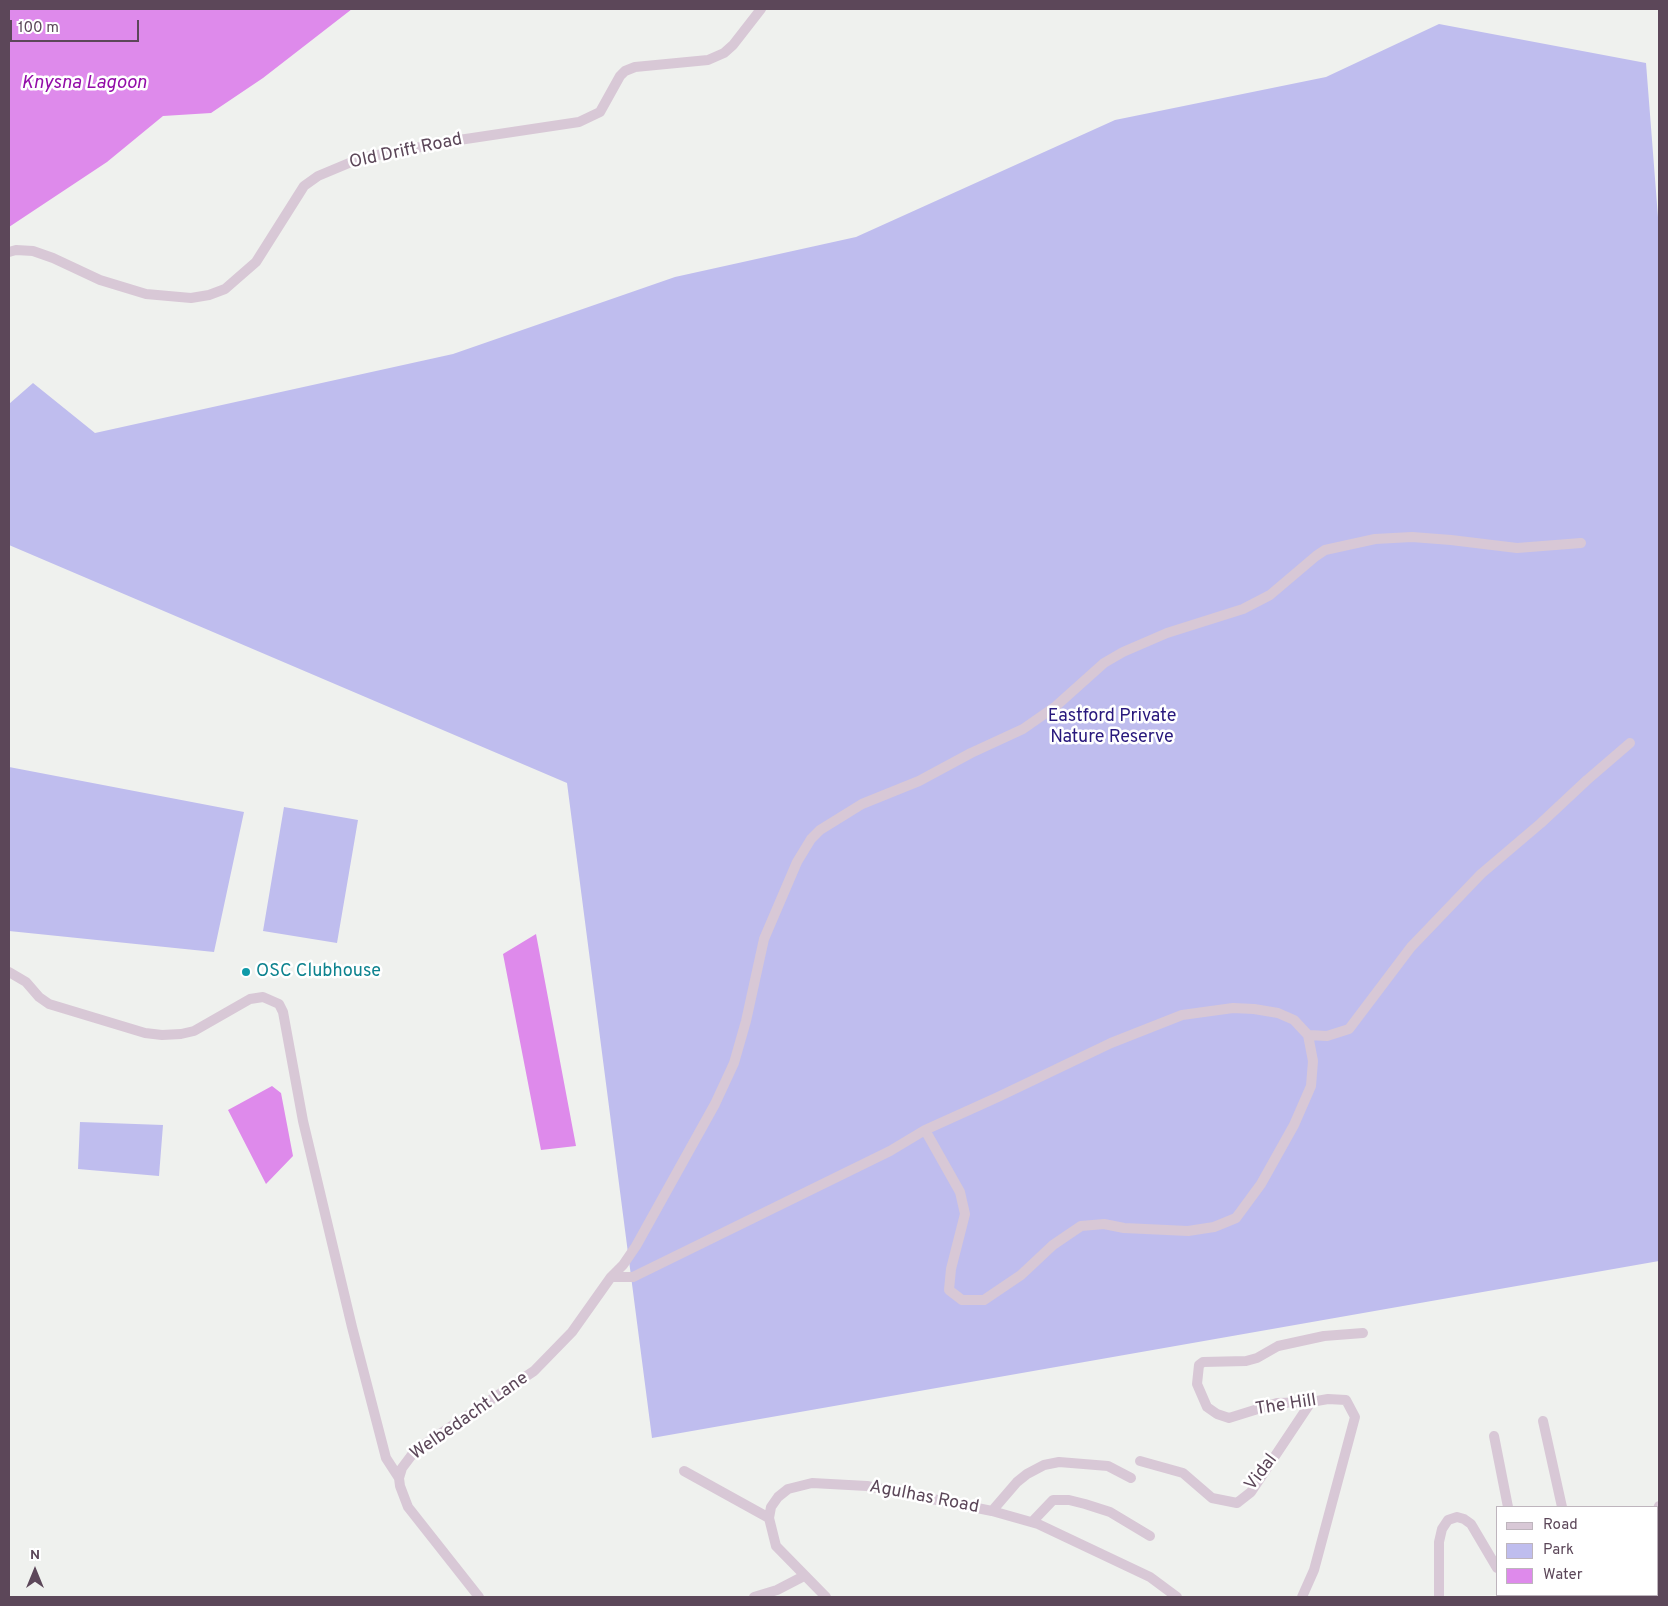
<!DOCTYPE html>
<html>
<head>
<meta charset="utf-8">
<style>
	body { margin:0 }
	#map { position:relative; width:1668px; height:1606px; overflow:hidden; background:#eff1ee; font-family:Overpass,sans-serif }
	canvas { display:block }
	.frame { position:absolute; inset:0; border:10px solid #5c4759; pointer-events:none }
	.legend { position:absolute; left:1496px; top:1506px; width:162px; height:90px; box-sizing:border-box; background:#fff; border:1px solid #beb5bd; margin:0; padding:6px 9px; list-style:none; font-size:15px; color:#5c4759 }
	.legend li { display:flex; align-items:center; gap:10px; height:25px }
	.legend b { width:25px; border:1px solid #beb5bd }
	.north { position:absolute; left:10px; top:1546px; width:50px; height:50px; -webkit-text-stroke:4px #fff; paint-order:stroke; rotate:0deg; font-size:14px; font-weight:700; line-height:20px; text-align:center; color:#5c4759 }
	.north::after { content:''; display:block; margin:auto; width:18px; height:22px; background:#5c4759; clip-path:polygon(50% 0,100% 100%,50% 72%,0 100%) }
	.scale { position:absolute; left:10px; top:20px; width:129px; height:22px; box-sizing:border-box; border:2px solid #5c4759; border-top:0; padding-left:6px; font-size:15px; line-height:18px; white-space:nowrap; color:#5c4759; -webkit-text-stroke:4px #fff; paint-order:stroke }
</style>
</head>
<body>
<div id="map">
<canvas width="1668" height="1606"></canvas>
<div class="frame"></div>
<ul class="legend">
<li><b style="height:6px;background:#d8c8d6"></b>Road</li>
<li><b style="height:14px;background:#bfbdee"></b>Park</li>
<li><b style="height:14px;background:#de8aeb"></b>Water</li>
</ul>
<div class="north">N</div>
<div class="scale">100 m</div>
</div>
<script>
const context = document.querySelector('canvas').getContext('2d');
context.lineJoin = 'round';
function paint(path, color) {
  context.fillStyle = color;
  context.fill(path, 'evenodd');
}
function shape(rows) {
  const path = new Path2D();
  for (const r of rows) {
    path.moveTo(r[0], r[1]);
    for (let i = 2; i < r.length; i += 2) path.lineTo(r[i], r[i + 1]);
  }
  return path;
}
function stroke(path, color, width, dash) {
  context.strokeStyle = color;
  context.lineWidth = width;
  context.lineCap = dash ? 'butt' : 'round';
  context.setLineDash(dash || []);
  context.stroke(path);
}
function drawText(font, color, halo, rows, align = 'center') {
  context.font = font + ' Overpass,sans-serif';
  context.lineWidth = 5;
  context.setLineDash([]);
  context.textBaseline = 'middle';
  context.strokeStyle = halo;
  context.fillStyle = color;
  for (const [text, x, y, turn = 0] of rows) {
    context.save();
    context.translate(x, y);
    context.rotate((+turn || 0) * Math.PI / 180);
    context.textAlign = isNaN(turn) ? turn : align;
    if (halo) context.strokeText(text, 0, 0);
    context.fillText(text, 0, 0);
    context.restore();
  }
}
const green = shape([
	[1439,24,1646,63,1659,230,1659,1261,652,1438,567,783,9,545,9,404,33,383,95,433,453,354,675,277,856,237,1115,120,1326,77],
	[9,767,244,812,214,952,9,931],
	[284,807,358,820,337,943,263,931],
	[80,1122,163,1125,159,1176,78,1169]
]);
const water = shape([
	[9,9,352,9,263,78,211,113,163,116,107,162,9,227],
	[536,934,576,1146,541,1150,503,954],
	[272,1086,281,1093,293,1156,266,1184,228,1110]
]);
const minor = shape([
	[9,252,16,250,33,251,53,258,100,280,146,294,191,298,209,295,225,289,256,262,304,186,318,176,361,158,459,140,579,122,600,112,620,76,625,71,635,67,708,60,724,53,733,45,761,9],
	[9,972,26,982,39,997,49,1004,145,1033,162,1035,181,1034,194,1031,250,999,263,997,279,1004,283,1012,303,1121,352,1327,386,1458,399,1478],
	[925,1130,960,1192,965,1214,951,1269,949,1290,962,1300,984,1300,1021,1275,1053,1245,1081,1226,1104,1224,1124,1228,1188,1231,1214,1227,1236,1218,1261,1184,1294,1125,1311,1086,1313,1061,1308,1035],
	[611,1277,633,1277,890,1151,925,1130,998,1097,1111,1043,1182,1015,1233,1008,1254,1009,1278,1013,1294,1020,1308,1035,1327,1036,1349,1029,1411,947,1481,874,1541,823,1587,780,1630,743],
	[1543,1421,1562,1507],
	[1494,1436,1508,1507],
	[1140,1461,1183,1473,1212,1498,1237,1503,1251,1492,1311,1402],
	[684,1471,769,1518],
	[992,1511,1017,1482,1027,1474,1044,1465,1059,1462,1108,1466,1131,1478],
	[1657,1511,1659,1506],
	[1032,1522,1053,1500,1069,1500,1085,1504,1110,1512,1150,1536],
	[1657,1586,1659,1584],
	[1509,1595,1511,1597],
	[1523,1595,1524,1597],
	[1574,1595,1575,1597],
	[479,1597,408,1507,400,1486,399,1478,402,1468,411,1456,422,1446,534,1371,572,1332,611,1277,623,1265,636,1246,715,1104,734,1063,746,1021,764,939,797,862,811,839,820,830,862,804,919,781,971,753,1023,729,1056,706,1104,663,1123,652,1167,633,1243,609,1270,595,1316,556,1325,550,1375,539,1412,537,1451,540,1517,548,1581,543],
	[754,1597,777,1590,804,1576],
	[826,1597,776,1546,769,1518,771,1507,778,1497,788,1489,812,1483,867,1486,992,1511,1038,1524,1150,1577,1177,1597],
	[1302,1597,1314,1570,1355,1417,1346,1400,1328,1399,1311,1402,1277,1403,1229,1418,1217,1414,1207,1407,1197,1384,1199,1365,1203,1362,1246,1361,1257,1358,1278,1346,1324,1336,1363,1333],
	[1439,1597,1439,1542,1442,1529,1448,1520,1457,1517,1464,1519,1471,1524,1497,1568],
	[1630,1597,1630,1595]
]);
const markers = [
	[246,972,5,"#0f9aa8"]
];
const streetNames = [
	["Old Drift Road",406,152,-12],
	["The Hill",1286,1406,-9],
	["Welbedacht Lane",470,1417,-35],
	["Vidal",1262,1473,-53],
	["Agulhas Road",924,1498,11]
];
const parkNames = [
	["Eastford Private",1112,717],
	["Nature Reserve",1112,738]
];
const cultureNames = [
	["OSC Clubhouse",256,972]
];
const waterNames = [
	["Knysna Lagoon",84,84]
];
paint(green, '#bfbdee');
paint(water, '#de8aeb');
stroke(minor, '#d8c8d6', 10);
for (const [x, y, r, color] of markers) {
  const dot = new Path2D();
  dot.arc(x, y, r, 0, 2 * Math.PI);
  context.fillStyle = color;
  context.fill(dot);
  stroke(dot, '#fff', 2);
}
drawText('18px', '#5c4759', '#fff', streetNames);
drawText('18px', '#28187c', '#fff', parkNames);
drawText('18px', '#0d838f', '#fff', cultureNames, 'left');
drawText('italic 19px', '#930da8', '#fff', waterNames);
</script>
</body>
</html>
